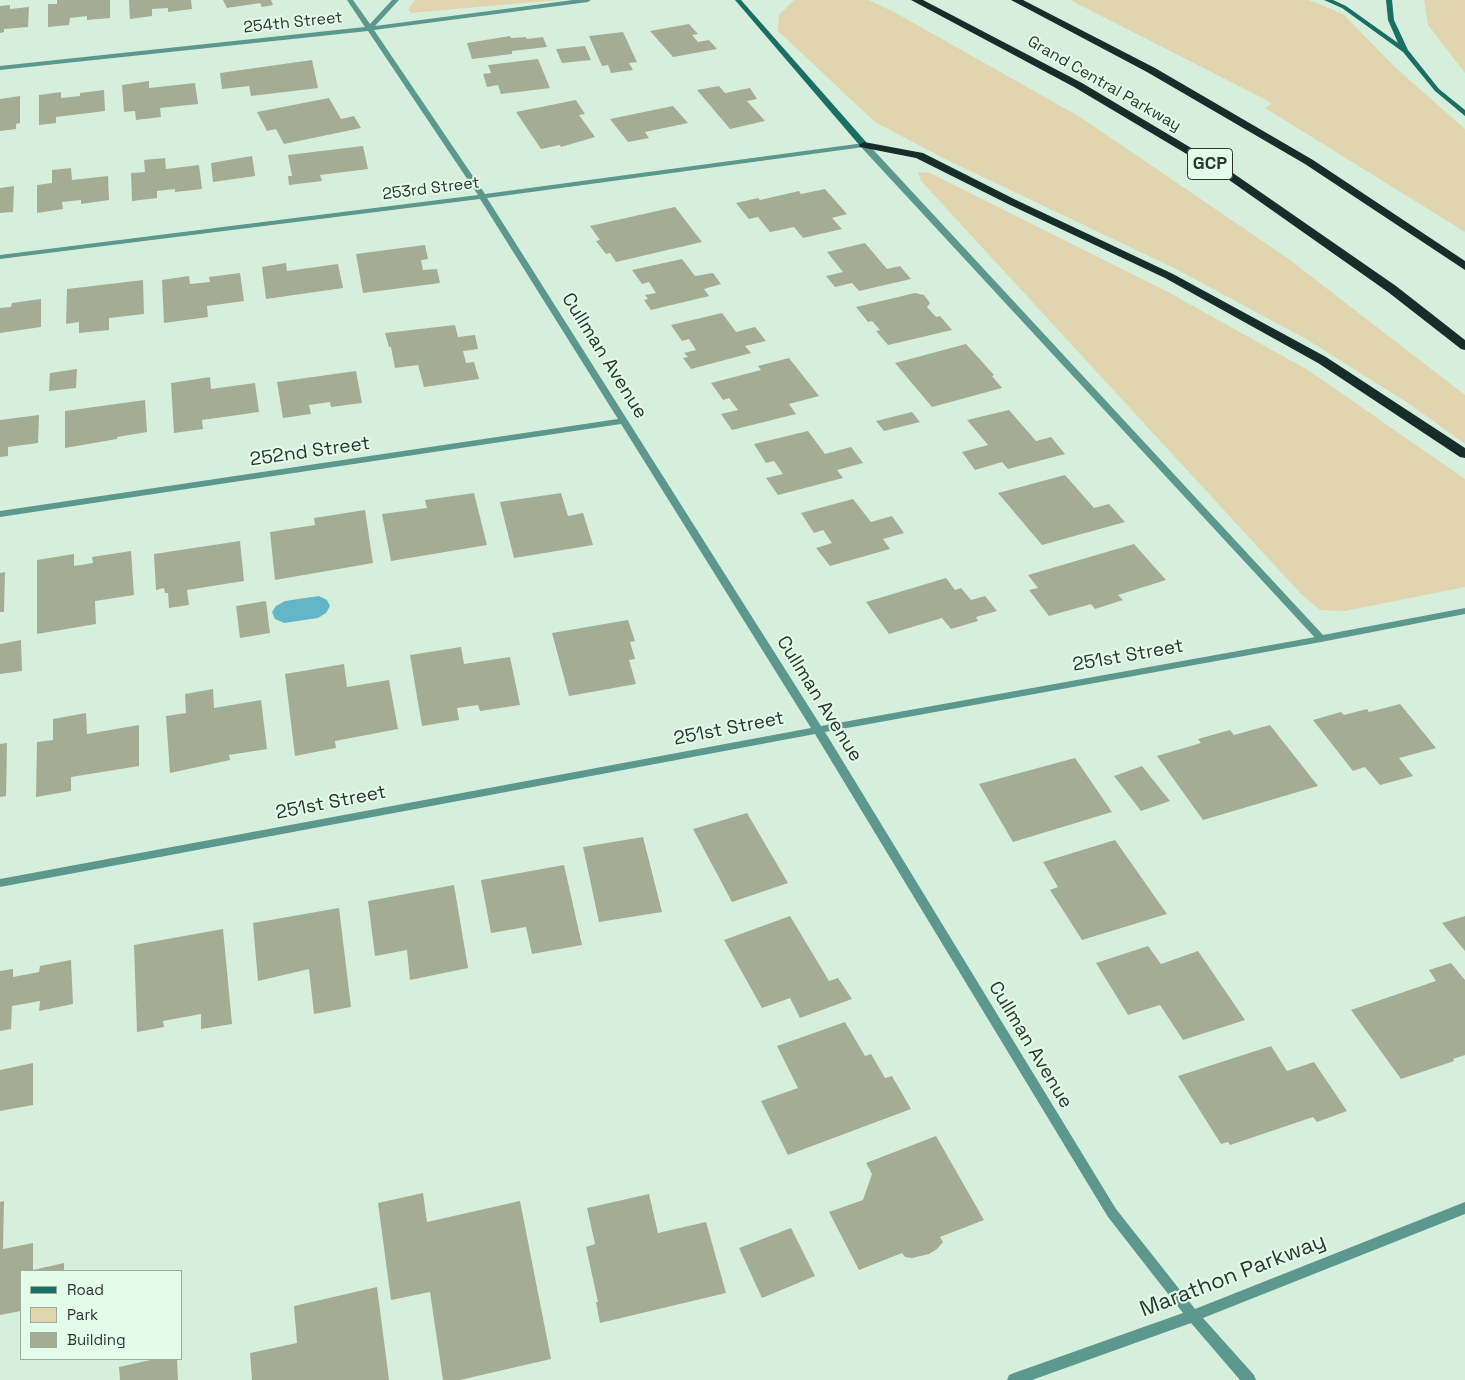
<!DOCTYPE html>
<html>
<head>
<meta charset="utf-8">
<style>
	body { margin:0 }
	#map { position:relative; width:1465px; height:1380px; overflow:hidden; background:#d6efdc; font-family:"Space Grotesk",sans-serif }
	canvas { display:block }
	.legend { position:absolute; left:20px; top:1270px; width:162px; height:90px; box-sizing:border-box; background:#e3fce9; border:1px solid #9aac9e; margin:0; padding:6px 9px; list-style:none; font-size:15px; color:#2c352e }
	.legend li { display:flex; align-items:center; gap:10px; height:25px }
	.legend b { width:25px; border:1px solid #9aac9e }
</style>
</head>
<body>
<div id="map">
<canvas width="1465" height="1380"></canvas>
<ul class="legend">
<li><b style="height:6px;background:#1a6e63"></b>Road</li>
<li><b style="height:14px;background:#e1d5af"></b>Park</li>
<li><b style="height:14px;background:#a4ad94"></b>Building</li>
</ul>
</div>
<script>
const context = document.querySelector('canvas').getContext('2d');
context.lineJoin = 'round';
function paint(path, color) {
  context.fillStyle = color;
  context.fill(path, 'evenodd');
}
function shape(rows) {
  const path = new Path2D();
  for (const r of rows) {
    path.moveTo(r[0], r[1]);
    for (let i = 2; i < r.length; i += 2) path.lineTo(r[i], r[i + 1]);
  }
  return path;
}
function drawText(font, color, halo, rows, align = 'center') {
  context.font = font + ' "Space Grotesk",sans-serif';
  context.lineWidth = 4;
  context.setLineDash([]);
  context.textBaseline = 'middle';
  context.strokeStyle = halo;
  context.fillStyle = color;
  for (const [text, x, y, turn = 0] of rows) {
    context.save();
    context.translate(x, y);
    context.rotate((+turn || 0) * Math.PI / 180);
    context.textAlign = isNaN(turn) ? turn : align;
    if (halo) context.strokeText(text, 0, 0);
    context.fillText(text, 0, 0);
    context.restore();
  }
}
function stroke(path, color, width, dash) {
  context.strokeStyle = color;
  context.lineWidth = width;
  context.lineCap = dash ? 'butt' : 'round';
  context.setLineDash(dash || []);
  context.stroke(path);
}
const green = shape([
	[415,0,557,0,411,13,408,10],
	[794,0,869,0,896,13,1080,117,1286,257,1465,395,1465,444,1408,403,1306,339,1174,268,943,158,875,122,778,31,779,15],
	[1070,0,1309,0,1343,14,1396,68,1465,129,1465,232,1265,108,1272,103],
	[1424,0,1465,0,1465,73,1428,25],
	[918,172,930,173,1168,292,1308,370,1465,479,1465,587,1345,611,1320,610,1301,594,921,181]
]);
const water = shape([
	[319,596,327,600,330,606,326,613,318,618,284,623,275,619,272,612,276,606,285,601]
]);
const building = shape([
	[57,0,110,0,110,18,87,20,87,16,70,18,69,25,48,27,48,4,57,4],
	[129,0,191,0,192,9,168,12,168,8,152,9,152,16,130,19],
	[223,0,271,0,273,5,262,7,260,3,227,8],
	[10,5,10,9,29,7,28,27,4,29,4,32,0,33,0,6],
	[689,24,698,34,692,35,698,42,709,40,717,49,673,57,650,31],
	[623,32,637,62,629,63,633,70,611,73,608,65,602,66,589,36],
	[510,36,511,38,526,37,527,39,543,37,547,47,512,51,512,54,472,59,467,43],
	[585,46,591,60,562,63,556,49],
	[538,59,550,88,501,94,498,85,487,87,483,74,491,73,488,65],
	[312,60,318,88,251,96,249,86,222,89,220,73],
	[149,81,149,88,195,83,198,104,160,108,161,117,136,120,135,111,124,112,122,85],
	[719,86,725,93,750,88,757,99,747,101,765,121,730,129,697,90],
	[104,90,105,111,56,117,56,123,39,125,39,95,61,92,61,98,80,96,80,93],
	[20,96,20,123,16,124,16,129,0,131,0,99],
	[329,98,341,119,354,116,361,128,284,144,276,129,267,131,257,112],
	[576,100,585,114,579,115,595,137,561,147,560,145,541,149,516,112],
	[673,106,688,123,645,132,649,138,628,142,610,119],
	[363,146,368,169,320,175,322,181,289,185,288,176,292,176,288,155],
	[252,156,255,176,213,182,211,163],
	[165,158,166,169,199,165,202,189,175,192,175,189,157,191,157,198,132,201,131,173,145,172,144,160],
	[71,168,72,180,108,176,109,200,81,204,81,200,62,202,63,209,37,213,37,185,52,183,52,170],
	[14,186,13,212,0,213,0,188],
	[825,189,847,214,832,218,842,229,803,238,794,227,770,232,758,217,749,219,736,203,758,198,760,200,799,191,801,194],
	[675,207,702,242,616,262,610,253,606,254,596,241,600,240,590,226],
	[865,243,887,269,900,266,911,279,859,291,852,283,835,287,826,276,843,272,827,252],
	[425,245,428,259,421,260,423,270,437,269,440,283,363,293,356,254],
	[682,259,695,276,713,273,721,284,704,289,709,296,651,310,644,300,648,299,645,295,656,293,649,282,642,284,632,270],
	[286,263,287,271,338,264,343,288,266,299,262,267],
	[240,273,244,301,207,306,208,317,164,323,162,280,189,276,190,284,210,282,209,277],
	[143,280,144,314,109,318,109,330,79,333,79,322,66,324,67,289],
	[915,293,924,295,930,303,927,307,936,317,940,316,952,330,888,345,876,331,880,330,872,321,868,322,856,307],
	[41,299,41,327,0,333,0,308,11,307,12,303],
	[722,313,736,332,755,327,766,341,745,346,751,353,691,369,683,358,688,357,684,353,696,350,689,339,682,341,671,325],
	[455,325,458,337,475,335,478,349,463,351,466,363,474,362,479,379,424,387,418,365,395,368,391,347,389,347,385,333],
	[966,344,994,375,992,376,1002,388,932,407,895,363],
	[789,358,819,396,789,404,796,414,732,430,721,414,738,410,729,398,723,400,711,383,761,370,758,366],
	[77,369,76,388,49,391,50,373],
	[356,371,362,403,331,407,330,402,309,405,311,414,283,418,277,382],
	[210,377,211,389,255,383,259,412,202,420,203,429,174,433,171,383],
	[145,400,147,432,117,437,117,439,65,448,65,411],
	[1009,410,1036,441,1051,437,1065,454,1008,469,1002,462,975,470,962,452,988,445,967,420],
	[912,412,920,422,884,431,876,421],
	[39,415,38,443,8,447,8,456,0,457,0,420],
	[808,431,825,454,851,447,863,463,837,470,843,478,778,495,766,478,783,474,774,461,766,463,754,444],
	[1065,475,1094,508,1109,504,1125,522,1042,545,998,493],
	[474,493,487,545,391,561,382,514,427,508,425,500],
	[561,493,568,516,583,513,593,545,514,558,500,502],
	[853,499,871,522,892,516,904,533,883,539,890,549,830,566,816,548,832,543,823,530,814,533,801,513],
	[365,510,373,563,275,580,270,532,315,525,314,518],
	[240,541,244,581,187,590,189,605,169,608,168,593,165,593,164,588,156,590,154,554],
	[1134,544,1166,580,1118,595,1123,600,1095,609,1091,604,1049,616,1029,590,1038,588,1028,575],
	[131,551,134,595,95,601,96,624,37,634,37,560,74,554,74,566,93,563,92,557],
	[5,572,4,612,0,612,0,573],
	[946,578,955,590,961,588,971,600,985,596,997,611,976,617,978,621,951,629,942,618,889,634,866,602],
	[266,601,270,633,240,638,236,606],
	[628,620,635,641,630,642,635,659,629,660,636,684,569,696,552,633],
	[21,640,22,671,0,674,0,644],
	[461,647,464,664,510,657,520,705,480,711,478,705,457,708,459,720,422,726,410,655],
	[344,664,347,687,389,680,398,729,335,741,336,748,295,756,285,674],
	[213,689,214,708,261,700,267,749,229,755,230,760,170,773,166,716,186,713,185,694],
	[1400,704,1436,748,1399,758,1413,776,1380,785,1365,767,1353,771,1313,720,1341,712,1344,715,1367,709,1369,712],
	[86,713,87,734,139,725,139,766,71,777,71,791,36,797,37,742,53,740,53,719],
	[1270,725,1318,786,1203,820,1157,756,1201,743,1198,739,1230,730,1234,735],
	[7,743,6,796,0,797,0,744],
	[1075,758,1112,812,1013,842,979,784],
	[1142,766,1170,801,1141,811,1114,776],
	[747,813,788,883,732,902,693,829],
	[643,837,662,912,599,922,583,847],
	[1115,840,1167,914,1082,940,1050,890,1058,887,1043,862],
	[564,865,582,945,532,954,526,927,491,933,481,880],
	[454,885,468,968,410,980,407,950,375,956,368,901],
	[339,908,351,1007,314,1014,309,969,258,981,253,923],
	[790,916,829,981,838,978,852,999,800,1018,790,998,762,1008,724,940],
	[1465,916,1465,951,1442,923],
	[223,929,232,1024,201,1029,201,1014,163,1021,164,1027,137,1032,134,945],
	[1148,946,1161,964,1198,951,1245,1020,1183,1040,1160,1005,1128,1015,1096,963],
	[71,960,73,1004,39,1011,40,1001,12,1006,11,1029,0,1031,0,971,13,969,13,977,39,972,40,966],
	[1451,963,1465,980,1465,1055,1453,1059,1454,1061,1401,1079,1351,1010,1436,981,1429,970],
	[845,1022,865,1056,871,1054,885,1078,892,1076,911,1109,788,1155,761,1101,798,1088,777,1046],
	[1271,1046,1287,1071,1314,1062,1347,1111,1317,1122,1313,1117,1230,1145,1228,1142,1221,1144,1178,1076],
	[33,1063,33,1105,0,1111,0,1070],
	[936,1136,984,1220,940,1237,943,1242,937,1249,929,1254,912,1258,905,1257,902,1253,859,1270,829,1212,863,1200,872,1174,866,1163],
	[423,1193,427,1222,520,1201,551,1359,460,1380,443,1380,430,1292,391,1300,378,1203],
	[649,1194,658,1233,706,1222,726,1293,600,1323,596,1302,598,1302,586,1247,595,1244,587,1208],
	[4,1201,3,1249,33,1243,33,1270,64,1263,64,1271,21,1271,21,1311,0,1315,0,1202],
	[791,1228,815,1276,762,1298,739,1248],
	[377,1287,389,1380,252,1380,250,1353,297,1343,294,1306],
	[155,1359,177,1359,178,1380,120,1380,119,1367]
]);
const minor = shape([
	[347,0,353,0,370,24,392,0,399,0,375,26,573,0,591,0,588,2,374,30,485,194,864,143,868,145,864,147,487,198,821,726,1321,636,1324,637,1326,639,1324,641,1321,642,825,732,1116,1209,1195,1309,1465,1202,1465,1214,1203,1318,1254,1375,1256,1380,1240,1380,1191,1323,1032,1380,1007,1380,1009,1375,1014,1373,1183,1313,1108,1217,815,734,0,887,0,879,811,728,621,424,0,517,0,511,618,419,480,199,0,259,0,255,478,195,368,31,0,70,0,66,365,27,347,0]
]);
const tertiary = shape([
	[861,143,867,143,1323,635,1465,608,1465,614,1321,642,1318,641,861,147,861,143]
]);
const secondary = shape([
	[735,0,741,0,867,143,867,147,861,147,735,0],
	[1324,0,1333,0,1346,6,1398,43,1388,20,1386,0,1392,0,1394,20,1408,50,1439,89,1465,110,1465,116,1435,91,1403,52,1342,8,1324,0]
]);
const motorway = shape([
	[911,0,923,0,1082,83,1230,171,1396,286,1465,340,1465,350,1461,349,1388,292,1222,175,1074,87,911,0],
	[1011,0,1023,0,1155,68,1313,160,1465,261,1465,270,1305,164,1147,72,1011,0],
	[864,142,923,153,1016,200,1173,274,1326,357,1465,448,1465,458,1460,457,1318,363,1165,278,1008,204,916,158,860,147,859,145,864,142]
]);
const farStreetnames = [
	["254th Street",293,23,-6],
	["Grand Central Parkway",1104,84,30],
	["253rd Street",431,189,-7]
];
const shields = [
	[1210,164,45]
];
const shieldNames = [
	["GCP",1210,164]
];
const streetNames = [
	["Cullman Avenue",604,356,58],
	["252nd Street",310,452,-8],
	["251st Street",1128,656,-10],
	["Cullman Avenue",819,699,58],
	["251st Street",729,729,-11],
	["251st Street",331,803,-11],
	["Cullman Avenue",1030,1045,59]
];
const nearStreetnames = [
	["Marathon Parkway",1233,1276,-21]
];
paint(green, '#e1d5af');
paint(water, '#63b6c7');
paint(building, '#a4ad94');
paint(minor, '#5c988e');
paint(tertiary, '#5c988e');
paint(secondary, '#1a6e63');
paint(motorway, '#172d2a');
drawText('16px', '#2c352e', '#e3fce9', farStreetnames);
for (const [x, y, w] of shields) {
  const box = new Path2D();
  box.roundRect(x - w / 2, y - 15.5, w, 31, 4);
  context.fillStyle = '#e3fce9';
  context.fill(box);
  stroke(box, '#2c352e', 1);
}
drawText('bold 18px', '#2c352e', null, shieldNames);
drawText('19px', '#2c352e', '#e3fce9', streetNames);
drawText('22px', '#2c352e', '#e3fce9', nearStreetnames);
</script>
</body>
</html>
